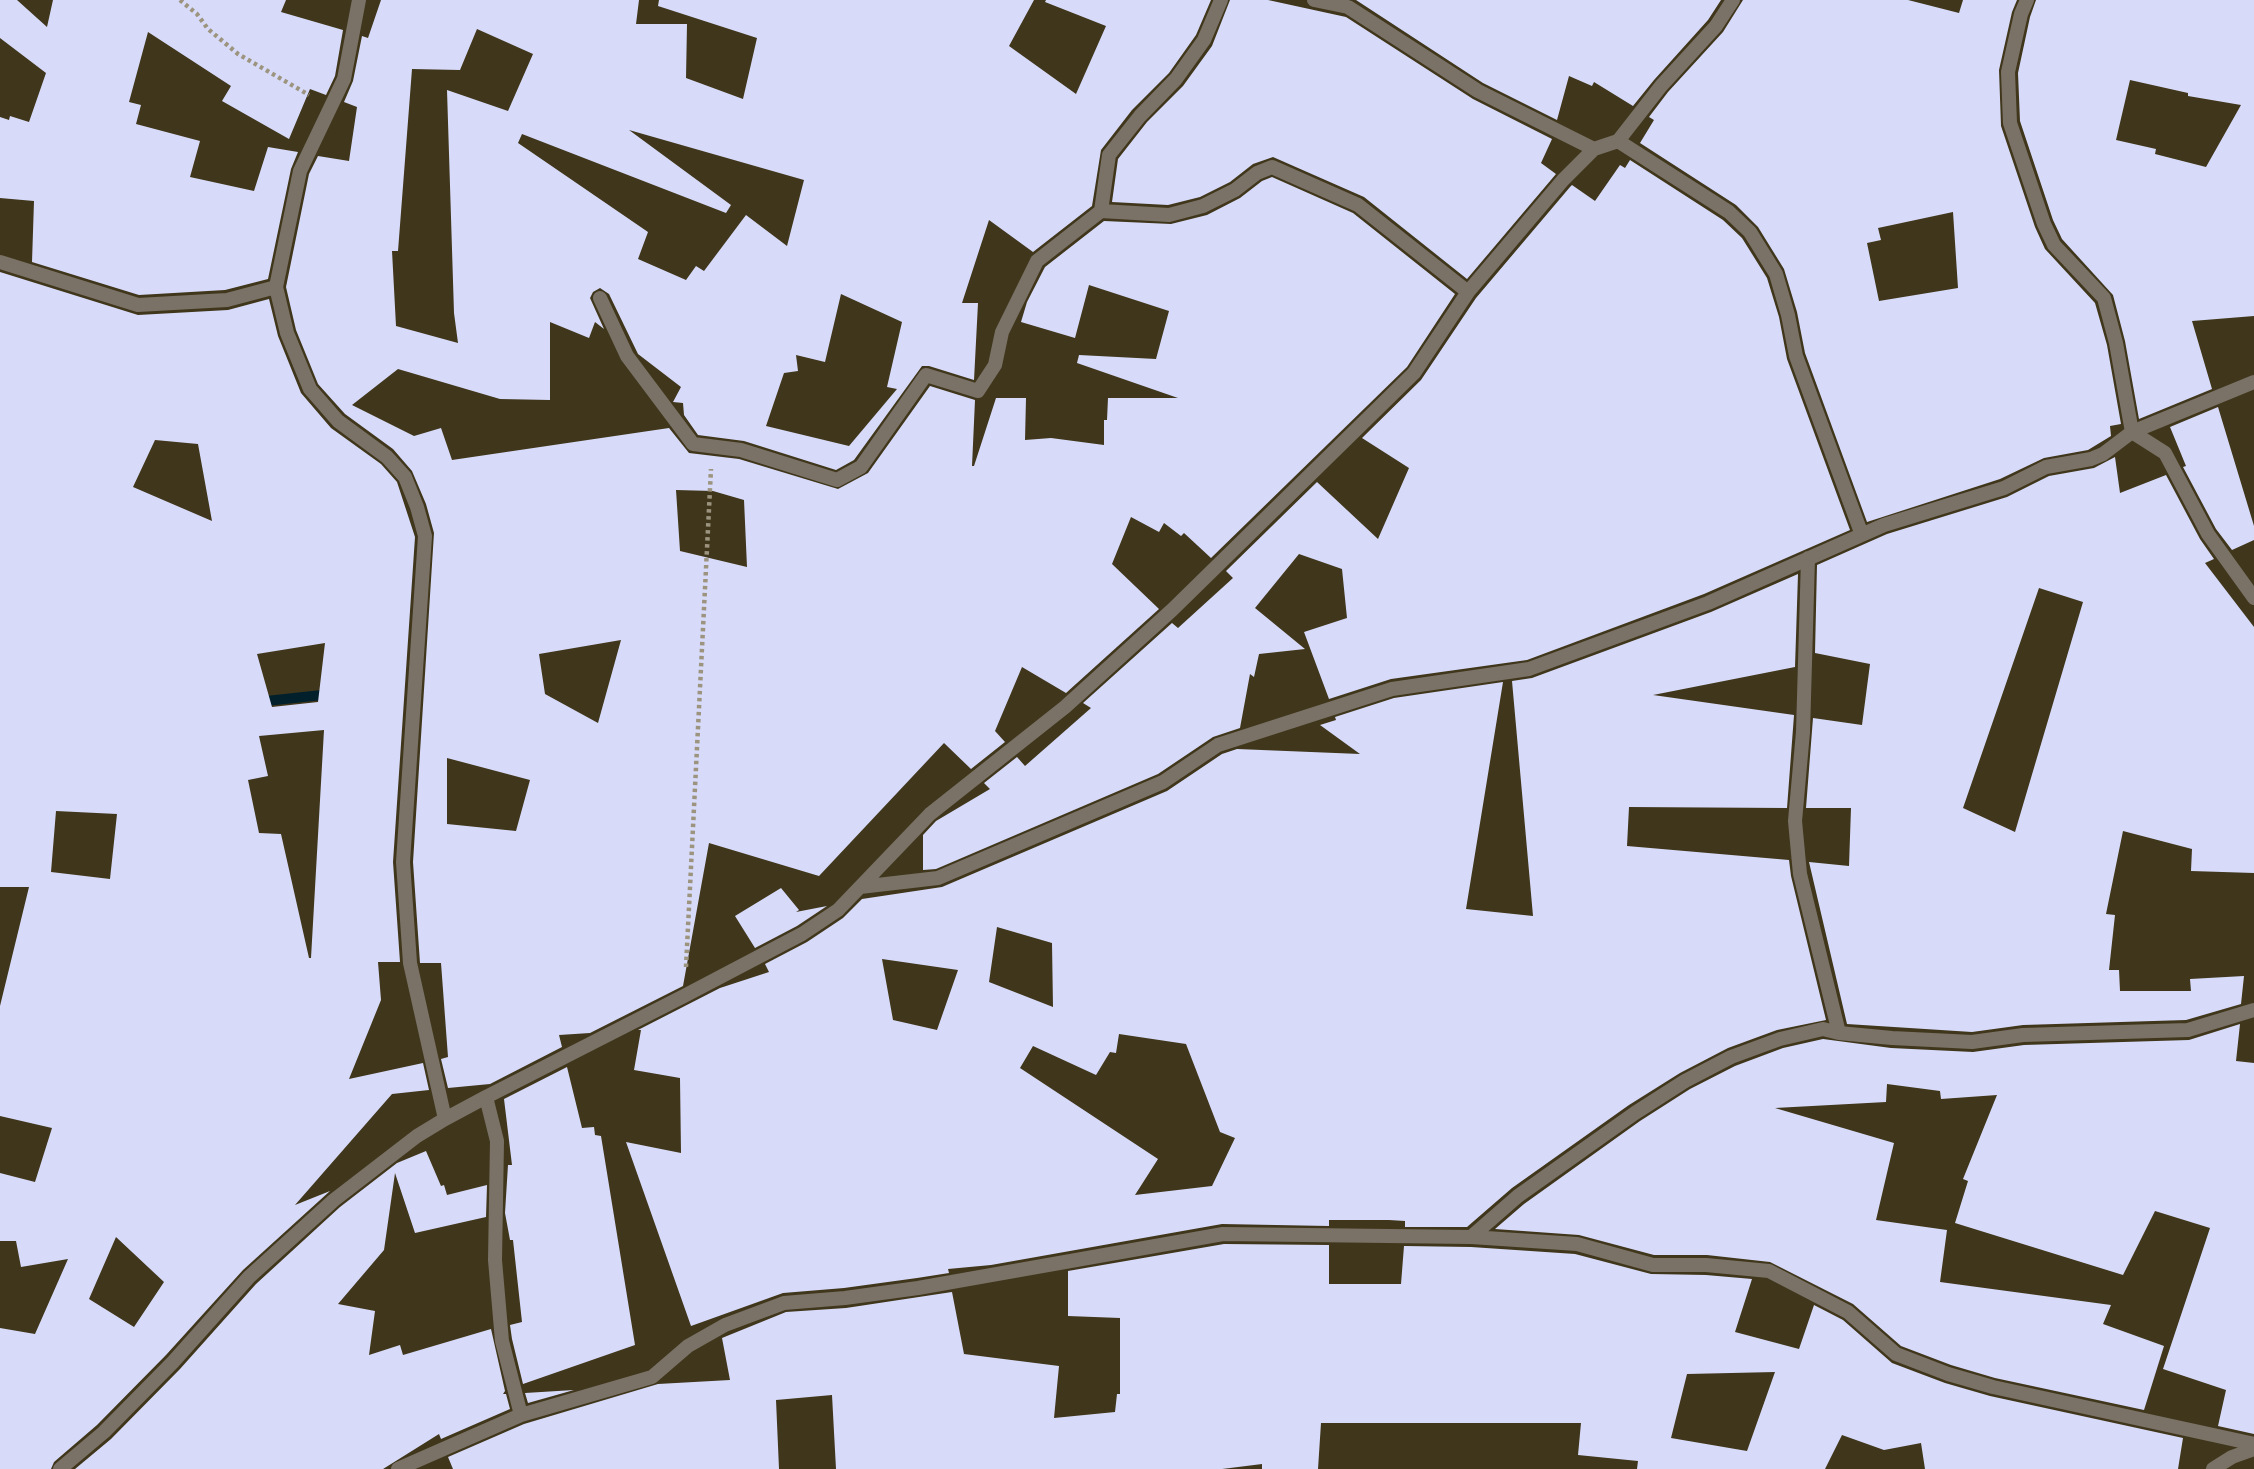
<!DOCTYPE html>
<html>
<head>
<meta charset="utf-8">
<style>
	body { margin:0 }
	canvas { display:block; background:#40361b }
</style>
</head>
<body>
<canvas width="2254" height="1469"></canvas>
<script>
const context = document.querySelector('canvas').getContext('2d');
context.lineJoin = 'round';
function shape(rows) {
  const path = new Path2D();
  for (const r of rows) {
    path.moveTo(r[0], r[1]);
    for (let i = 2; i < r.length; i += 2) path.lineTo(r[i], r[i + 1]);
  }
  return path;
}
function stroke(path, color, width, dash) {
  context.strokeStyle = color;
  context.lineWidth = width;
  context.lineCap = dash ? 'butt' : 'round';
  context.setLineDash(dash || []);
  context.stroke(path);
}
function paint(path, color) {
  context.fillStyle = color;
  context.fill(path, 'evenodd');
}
const stream = shape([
	[257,702,331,694]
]);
const building = shape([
	[0,0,17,0,47,27,53,0,286,0,281,12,343,30,335,76,326,95,310,89,289,139,222,101,231,86,148,32,129,102,141,105,136,124,200,141,190,177,254,191,268,147,298,152,291,169,268,279,225,290,139,295,32,262,34,201,0,198,0,117,9,120,10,116,29,122,46,73,0,38],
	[381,0,639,0,636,24,687,24,686,78,743,99,757,38,658,6,659,0,1034,0,1009,46,1076,94,1106,26,1045,2,1046,0,1211,0,1196,35,1169,73,1132,110,1101,150,1092,206,1033,252,989,220,962,303,978,303,974,380,929,366,922,366,854,460,836,470,744,441,698,435,684,415,683,403,673,402,681,387,638,354,609,294,600,288,593,292,590,298,604,329,595,322,589,338,550,322,550,400,500,399,398,369,352,405,414,436,441,428,452,460,669,428,689,453,739,459,838,489,868,473,930,386,975,400,972,466,974,466,996,398,1026,398,1025,440,1051,438,1104,445,1104,420,1107,420,1108,398,1178,398,1077,363,1079,355,1156,359,1169,311,1089,285,1075,338,1021,322,1027,302,1045,267,1104,221,1171,224,1207,215,1240,198,1262,181,1272,177,1353,213,1455,294,1407,367,1211,558,1184,533,1181,536,1164,523,1159,532,1131,517,1112,564,1159,609,1066,693,1022,667,995,731,1005,742,971,769,944,743,819,876,709,843,683,986,590,1033,559,1035,562,1047,490,1084,448,1088,441,1059,448,1057,441,963,420,963,413,862,434,533,426,504,412,471,393,449,345,414,318,384,296,330,286,287,309,174,318,156,349,161,357,107,344,102,353,81,362,36,368,38],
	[477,29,533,54,508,111,447,90,454,313,458,343,396,326,392,251,398,251,412,69,460,70],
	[629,130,804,180,787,246,746,215,704,271,696,266,686,280,638,259,648,232,518,143,522,134,726,213,731,205],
	[841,294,902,322,887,387,897,389,849,446,766,426,784,373,798,371,796,355,825,362],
	[676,490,713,491,744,500,747,567,680,551],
	[621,640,598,723,545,694,539,654],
	[447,758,530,780,516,831,447,824],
	[1230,0,1268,0,1346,17,1473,99,1552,139,1541,163,1556,174,1467,279,1364,197,1273,157,1253,164,1230,182,1200,197,1168,205,1112,202,1118,159,1147,122,1183,86,1212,46],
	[1356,0,1721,0,1708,20,1654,80,1633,106,1594,82,1592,86,1569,76,1557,120,1483,83],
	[1743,0,1908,0,1959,13,1963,0,2017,0,2012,12,1999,70,2001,126,2035,227,2045,249,2095,303,2107,345,2121,424,2110,426,2111,436,2088,450,2044,458,2000,479,1867,522,1805,353,1797,312,1784,269,1758,227,1736,205,1640,143,1654,120,1649,117,1668,92,1723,32],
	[1953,212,1958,288,1879,301,1867,243,1881,240,1878,228],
	[2036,0,2254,0,2254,316,2192,321,2212,389,2139,419,2125,341,2113,295,2062,239,2053,220,2020,121,2018,73,2030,17],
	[2130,80,2188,93,2188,96,2241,105,2206,167,2155,154,2156,149,2116,140],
	[1630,160,1723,220,1742,238,1767,278,1779,317,1787,359,1850,530,1704,594,1527,660,1391,679,1329,699,1304,632,1347,618,1342,569,1299,554,1255,608,1305,649,1259,654,1254,677,1250,674,1240,728,1213,737,1158,774,936,869,923,870,923,835,936,821,990,789,984,783,1017,757,1025,766,1091,708,1083,703,1172,623,1178,628,1233,578,1226,571,1317,482,1378,539,1409,468,1362,438,1421,380,1476,298,1570,187,1572,185,1595,201,1620,165,1625,168],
	[0,272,138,315,228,310,269,299,278,336,301,393,331,428,381,464,397,482,415,537,393,862,400,962,378,962,381,1000,349,1079,423,1063,429,1090,392,1094,295,1205,330,1191,243,1270,166,1355,97,1425,54,1462,51,1469,0,1469,0,1328,35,1334,68,1259,21,1267,16,1241,0,1241,0,1173,35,1182,52,1128,0,1116,0,1006,29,887,0,887],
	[155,440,198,444,212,521,133,487],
	[325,643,318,702,272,707,257,654],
	[324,730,311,958,309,958,281,834,259,833,248,780,268,776,259,736],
	[56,811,117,814,110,879,51,872],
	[116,1237,164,1282,134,1327,89,1299],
	[2218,407,2254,526,2254,540,2232,550,2216,529,2183,467,2186,466,2170,427],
	[2115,457,2120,493,2166,475,2200,539,2214,559,2205,563,2254,627,2254,873,2191,871,2192,849,2123,831,2106,914,2115,915,2109,970,2119,970,2120,991,2191,991,2190,979,2244,976,2241,1004,2186,1020,2023,1025,1972,1032,1847,1024,1809,862,1849,866,1851,808,1806,808,1813,718,1862,725,1870,664,1815,653,1817,565,1887,534,2007,497,2049,476,2094,468],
	[2039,588,2083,602,2015,832,1963,808],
	[1798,574,1795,667,1653,695,1794,715,1787,808,1629,807,1627,846,1789,860,1791,876,1826,1020,1777,1030,1728,1048,1680,1073,1629,1105,1512,1188,1467,1227,1405,1227,1405,1221,1389,1220,1329,1220,1329,1226,1222,1224,991,1265,948,1269,949,1273,917,1278,844,1288,783,1293,691,1326,626,1142,681,1153,680,1078,634,1070,641,1030,638,1030,720,988,769,972,765,964,807,942,843,918,862,899,942,887,1167,791,1222,754,1237,749,1360,754,1320,725,1336,720,1335,717,1394,698,1503,682,1466,909,1533,916,1512,681,1532,678,1711,612],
	[997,927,1052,943,1053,1007,989,982],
	[882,959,958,970,937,1030,893,1020],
	[1119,1034,1186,1044,1220,1132,1235,1138,1212,1186,1135,1195,1158,1159,1020,1068,1033,1046,1096,1075,1110,1052,1116,1053],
	[781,888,799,910,796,912,827,906,797,926,755,948,735,916],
	[2240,1024,2236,1061,2254,1063,2254,1434,2218,1426,2226,1390,2163,1369,2210,1228,2155,1211,2123,1275,1955,1223,1968,1181,1963,1179,1997,1095,1941,1099,1940,1091,1887,1084,1886,1102,1775,1108,1894,1143,1876,1220,1947,1230,1940,1282,2111,1305,2103,1324,2164,1346,2144,1410,1995,1378,1951,1365,1901,1346,1853,1304,1770,1262,1707,1255,1654,1255,1579,1235,1495,1229,1524,1204,1640,1121,1690,1089,1735,1066,1783,1048,1823,1039,1891,1048,1973,1052,2024,1045,2189,1040],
	[567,1067,582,1128,594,1127,595,1135,601,1136,635,1345,523,1384,512,1339,510,1325,522,1322,513,1240,510,1240,505,1213,508,1165,512,1165,504,1099],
	[426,1151,441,1186,444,1185,447,1195,487,1185,486,1217,415,1233,395,1173,384,1250,338,1304,375,1311,369,1355,400,1345,403,1355,491,1329,505,1391,503,1394,506,1394,510,1409,441,1439,439,1434,383,1469,75,1469,111,1439,180,1369,256,1284,340,1207,397,1163],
	[1224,1244,1329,1245,1329,1284,1401,1284,1404,1246,1471,1247,1575,1254,1651,1274,1706,1275,1752,1279,1735,1332,1799,1349,1814,1305,1843,1320,1892,1363,1945,1383,1990,1396,2183,1438,2178,1469,1925,1469,1921,1443,1884,1450,1842,1435,1825,1469,1637,1469,1638,1461,1578,1455,1581,1423,1321,1423,1318,1469,1262,1469,1262,1464,1222,1469,836,1469,832,1395,776,1400,779,1469,453,1469,448,1457,524,1424,658,1384,730,1380,722,1338,786,1312,846,1308,952,1292,964,1354,1059,1366,1054,1418,1115,1412,1117,1394,1120,1394,1120,1318,1068,1316,1068,1271],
	[1775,1372,1747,1451,1671,1438,1687,1374],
	[574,1390,528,1403,525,1393]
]);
const path = shape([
	[180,0,197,14,208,29,238,54,309,95],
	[686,967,711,469]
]);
const minor = shape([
	[359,0,344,79,300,171,276,287,287,333,310,389,338,421,387,457,405,477,417,507,425,536,403,862,410,963,445,1119,486,1097,497,1141,495,1260,502,1341,521,1415],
	[1314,0,1348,7,1478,91,1594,149],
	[2027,0,2021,14,2008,72,2010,123,2044,224,2054,245,2104,298,2116,343,2132,432,2165,453,2208,534,2254,598],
	[1618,141,1729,212,1750,232,1776,274,1788,315,1796,356,1862,535],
	[1101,211,1109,155,1140,116,1176,79,1204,40,1221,0],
	[0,262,138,305,227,300,276,287],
	[600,298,627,356,693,444,741,450,837,480,861,467,926,375,978,391,995,365,1002,332,1037,261,1101,211,1169,215,1203,206,1235,190,1257,173,1272,167,1358,205,1468,292],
	[1808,558,1803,732,1795,821,1800,874,1839,1033],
	[860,887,938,878,1163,782,1218,745,1392,689,1529,669,1708,603,1884,525,2004,488,2046,467,2091,459,2103,454,2132,432,2254,382],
	[486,1097,684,996,802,934,838,910,930,814,1065,707,1172,610,1414,373,1468,292,1563,180,1594,149,1618,141,1661,86,1716,26,1733,0],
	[1471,1237,1577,1244,1653,1265,1706,1265,1769,1271,1848,1312,1896,1354,1948,1374,1993,1387,2254,1444],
	[60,1469,104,1432,173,1362,249,1277,334,1200,417,1136,445,1119],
	[398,1469,521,1415,652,1377,688,1346,725,1325,784,1303,845,1298,918,1288,1223,1234,1471,1237,1518,1196,1635,1113,1685,1081,1731,1057,1780,1039,1823,1029,1839,1033,1892,1038,1972,1042,2023,1035,2188,1030,2254,1010],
	[2213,1469,2232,1457,2254,1449]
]);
stroke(stream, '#01202b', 10);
paint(building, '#d7dbf9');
stroke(path, '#9c947f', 4.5, [3.5, 3.5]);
stroke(minor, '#7a7267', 14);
</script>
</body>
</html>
